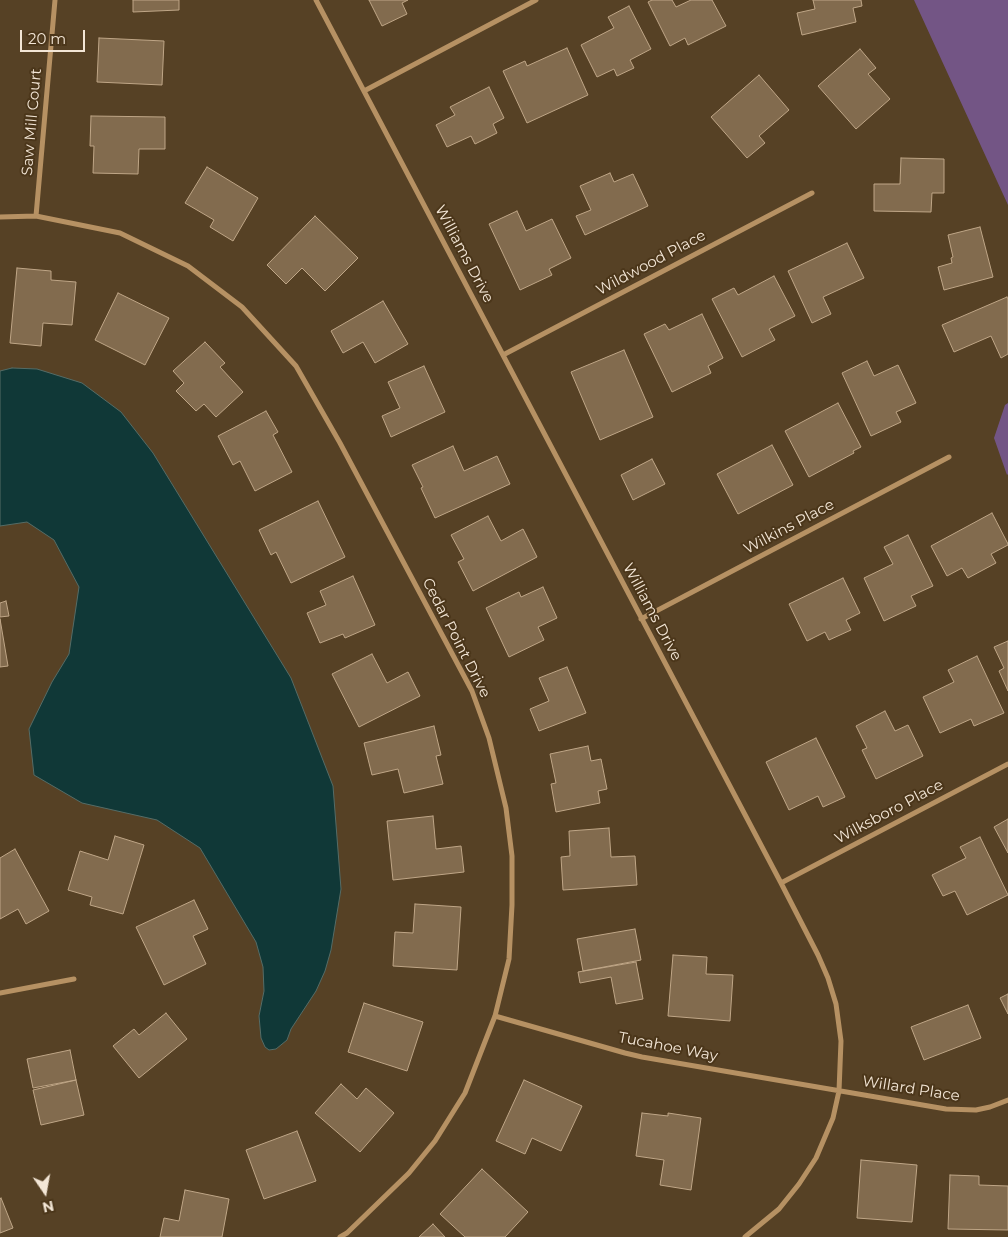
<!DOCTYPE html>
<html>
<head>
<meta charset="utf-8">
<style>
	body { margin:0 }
	#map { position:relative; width:1008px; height:1237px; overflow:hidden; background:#564125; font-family:Montserrat,sans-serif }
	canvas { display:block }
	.north { position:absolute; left:20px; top:1167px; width:50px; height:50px; -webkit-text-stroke:4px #4b361a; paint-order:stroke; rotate:168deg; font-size:14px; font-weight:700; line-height:20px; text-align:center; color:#f3e6d6 }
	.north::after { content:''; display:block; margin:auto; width:18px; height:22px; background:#f3e6d6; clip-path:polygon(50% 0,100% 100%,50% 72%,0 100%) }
	.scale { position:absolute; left:20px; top:30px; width:65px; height:22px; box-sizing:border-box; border:2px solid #f3e6d6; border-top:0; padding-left:6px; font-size:15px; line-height:18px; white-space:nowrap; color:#f3e6d6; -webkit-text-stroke:4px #4b361a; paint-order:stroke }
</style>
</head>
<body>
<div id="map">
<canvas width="1008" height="1237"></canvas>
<div class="north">N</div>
<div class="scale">20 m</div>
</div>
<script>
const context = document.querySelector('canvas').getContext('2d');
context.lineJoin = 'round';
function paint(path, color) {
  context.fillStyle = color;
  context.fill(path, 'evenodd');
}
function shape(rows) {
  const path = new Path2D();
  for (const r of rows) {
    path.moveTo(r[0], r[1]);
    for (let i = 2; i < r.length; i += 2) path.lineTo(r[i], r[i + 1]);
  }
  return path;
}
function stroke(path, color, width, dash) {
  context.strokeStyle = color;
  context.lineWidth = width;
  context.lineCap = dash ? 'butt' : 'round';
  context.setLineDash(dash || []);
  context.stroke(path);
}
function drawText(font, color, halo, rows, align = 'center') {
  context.font = font + ' Montserrat,sans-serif';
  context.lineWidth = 4;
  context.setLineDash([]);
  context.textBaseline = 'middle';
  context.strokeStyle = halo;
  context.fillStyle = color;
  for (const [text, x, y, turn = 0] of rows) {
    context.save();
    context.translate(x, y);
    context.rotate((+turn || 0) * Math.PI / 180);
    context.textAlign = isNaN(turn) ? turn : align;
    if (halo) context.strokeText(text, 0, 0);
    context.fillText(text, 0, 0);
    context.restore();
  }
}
const green = shape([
	[914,0,1008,0,1008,205],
	[1008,403,1008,474,1007,475,994,438,1005,405]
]);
const water = shape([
	[12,368,37,369,82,383,121,412,153,453,291,678,333,786,341,889,331,950,325,971,316,991,291,1029,287,1040,276,1049,269,1050,265,1047,261,1038,259,1016,264,991,263,967,256,942,200,848,157,820,82,803,34,775,29,729,52,682,69,654,79,587,54,540,27,522,0,526,0,371,12,368]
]);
const building = shape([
	[133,0,179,0,179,10,133,12,133,0],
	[369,0,408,0,402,3,407,14,382,26,369,0],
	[652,0,672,0,676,7,691,0,712,0,726,26,688,45,685,38,670,46,648,2,652,0],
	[813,0,861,0,862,6,853,8,856,22,802,35,797,13,815,9,813,0],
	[629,6,651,49,630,60,634,68,617,76,614,69,597,77,581,45,614,28,608,17,629,6],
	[99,38,164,41,162,85,97,82,99,38],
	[567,48,588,95,527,123,503,71,525,61,527,66,567,48],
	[860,49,876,68,868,74,890,99,856,129,818,86,860,49],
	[759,75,789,110,759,136,765,143,747,158,711,117,759,75],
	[489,87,504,118,493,124,497,133,475,144,471,136,447,147,436,125,455,115,450,107,489,87],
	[91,116,165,117,165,149,139,149,138,174,93,173,94,146,90,146,91,116],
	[901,158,944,159,944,193,932,193,931,212,874,211,874,184,900,184,901,158],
	[207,167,258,198,233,241,210,227,214,220,185,203,207,167],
	[610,173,614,182,633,174,648,206,585,235,576,216,591,210,580,186,610,173],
	[517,211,526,231,552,219,571,258,549,269,552,275,520,290,489,224,517,211],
	[315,216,358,258,325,291,302,268,286,284,267,265,315,216],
	[980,227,993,277,944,290,938,267,952,263,951,258,953,257,948,235,980,227],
	[847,243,864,278,823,297,831,314,812,323,788,271,847,243],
	[17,268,51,271,51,280,76,282,72,325,43,323,41,346,10,343,17,268],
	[774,276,795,316,769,329,775,340,742,357,712,299,734,288,738,295,774,276],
	[118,293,169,318,145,365,95,340,118,293],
	[1007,297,1008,299,1008,354,1001,358,991,336,954,352,942,325,1007,297],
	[383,301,408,344,375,363,363,342,343,353,331,331,383,301],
	[702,314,723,358,708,366,711,373,672,392,644,334,665,324,669,330,702,314],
	[205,342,225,363,220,367,243,392,216,417,204,404,196,411,176,391,184,383,173,371,205,342],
	[624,350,653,417,600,440,571,372,624,350],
	[867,361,874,376,898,365,916,403,896,412,901,422,871,436,842,373,867,361],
	[424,366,445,412,391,437,382,416,400,408,388,382,424,366],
	[838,403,861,447,853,451,854,453,809,477,785,431,838,403],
	[266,411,278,432,273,435,292,472,255,491,240,461,233,465,218,436,266,411],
	[772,445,793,485,738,514,717,474,772,445],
	[453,446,464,471,497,456,510,484,435,518,421,488,423,487,412,465,453,446],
	[652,459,665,484,633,500,621,475,652,459],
	[318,501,345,557,291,583,276,552,271,555,259,530,318,501],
	[992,513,1008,544,1008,545,991,554,996,563,968,578,962,568,947,576,931,546,992,513],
	[488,516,501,541,523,529,537,557,473,591,458,562,464,559,451,535,488,516],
	[908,535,933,586,911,596,916,606,884,621,864,578,893,564,884,547,908,535],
	[353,576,375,625,345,638,343,634,320,643,307,613,326,605,320,591,353,576],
	[843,578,860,613,846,620,851,630,829,640,825,632,807,641,789,604,843,578],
	[543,587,557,618,538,627,544,640,509,657,486,608,519,592,521,597,543,587],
	[6,601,9,616,0,617,0,603,6,601],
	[0,619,8,666,0,667,0,619],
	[1008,641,1008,691,999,671,1004,668,994,647,1008,641],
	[372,654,387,683,408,672,420,696,359,727,332,674,372,654],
	[977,656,1004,713,974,726,971,719,940,733,923,697,954,682,948,670,977,656],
	[567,667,586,713,539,731,530,709,549,701,539,678,567,667],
	[885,711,895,731,908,725,923,756,876,779,862,750,867,748,856,726,885,711],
	[434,726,441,755,436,756,443,784,404,793,398,769,372,775,364,743,434,726],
	[816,738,845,797,823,807,818,796,789,810,766,762,816,738],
	[588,746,591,761,601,759,607,789,598,791,600,803,556,812,551,784,556,783,550,754,588,746],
	[433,816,436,849,461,846,464,872,393,880,387,821,433,816],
	[1008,819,1008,853,994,827,1008,819],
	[609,828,611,857,635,856,637,885,563,890,561,857,570,856,569,831,609,828],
	[115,836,144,845,123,914,90,905,92,897,68,890,80,851,108,860,115,836],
	[980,837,1008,895,967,915,955,891,943,896,932,875,966,858,960,847,980,837],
	[15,849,49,911,26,924,18,909,0,919,0,858,15,849],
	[194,900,208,929,193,936,206,964,164,985,136,927,194,900],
	[415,904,461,907,457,970,393,966,395,932,413,933,415,904],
	[635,929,641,960,583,971,577,939,635,929],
	[673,955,707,957,706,974,733,975,730,1021,668,1016,673,955],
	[636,962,643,999,616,1004,611,977,580,983,578,972,636,962],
	[1008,994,1008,1014,1000,998,1008,994],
	[364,1003,423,1022,407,1071,348,1052,364,1003],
	[968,1005,981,1038,924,1060,911,1027,968,1005],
	[166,1013,187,1039,139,1078,113,1046,134,1029,139,1035,166,1013],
	[70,1050,76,1080,33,1088,27,1059,70,1050],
	[76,1080,84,1115,41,1125,33,1090,76,1080],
	[524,1080,582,1106,561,1151,532,1138,525,1154,496,1141,524,1080],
	[341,1084,357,1099,366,1088,394,1113,360,1152,315,1113,341,1084],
	[642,1113,668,1116,668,1113,701,1118,691,1190,660,1185,664,1160,636,1156,642,1113],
	[297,1131,316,1181,264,1199,246,1150,297,1131],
	[861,1160,917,1165,912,1222,857,1218,861,1160],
	[482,1169,528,1212,505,1237,465,1237,440,1214,482,1169],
	[950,1175,979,1176,979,1185,1008,1186,1008,1230,948,1229,950,1175],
	[185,1190,229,1199,222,1237,160,1237,164,1218,179,1221,185,1190],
	[1,1198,13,1228,0,1233,0,1199,1,1198],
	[433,1224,445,1237,419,1237,433,1224]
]);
const street = shape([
	[316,0,781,883,818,955,828,978,836,1004,841,1041,839,1091,833,1118,816,1158,799,1184,779,1209,745,1237],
	[364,91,536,0],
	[36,216,55,0],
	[0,217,36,216,120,233,188,266,242,307,296,366,340,443,472,691,489,738,506,808,512,856,512,905,509,959,495,1016,465,1093,435,1141,409,1173,347,1233,340,1237],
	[503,355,812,193],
	[641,619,949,457],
	[781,883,1008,764],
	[0,993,74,979],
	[495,1016,625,1053,642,1057,946,1109,976,1110,990,1107,1008,1100]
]);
const streetNames = [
	["Saw Mill Court",32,122,-85],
	["Williams Drive",464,254,62],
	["Wildwood Place",651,263,-28],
	["Wilkins Place",789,527,-28],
	["Williams Drive",652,612,62],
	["Cedar Point Drive",456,638,63],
	["Wilksboro Place",889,812,-28],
	["Tucahoe Way",668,1047,11],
	["Willard Place",911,1089,9]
];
paint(green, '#735585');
paint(water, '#103837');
stroke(water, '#546c67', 1);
paint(building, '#826b4e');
stroke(building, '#bfa687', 1);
stroke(street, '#b69163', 5);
drawText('15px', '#f3e6d6', '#4b361a', streetNames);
</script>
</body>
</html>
